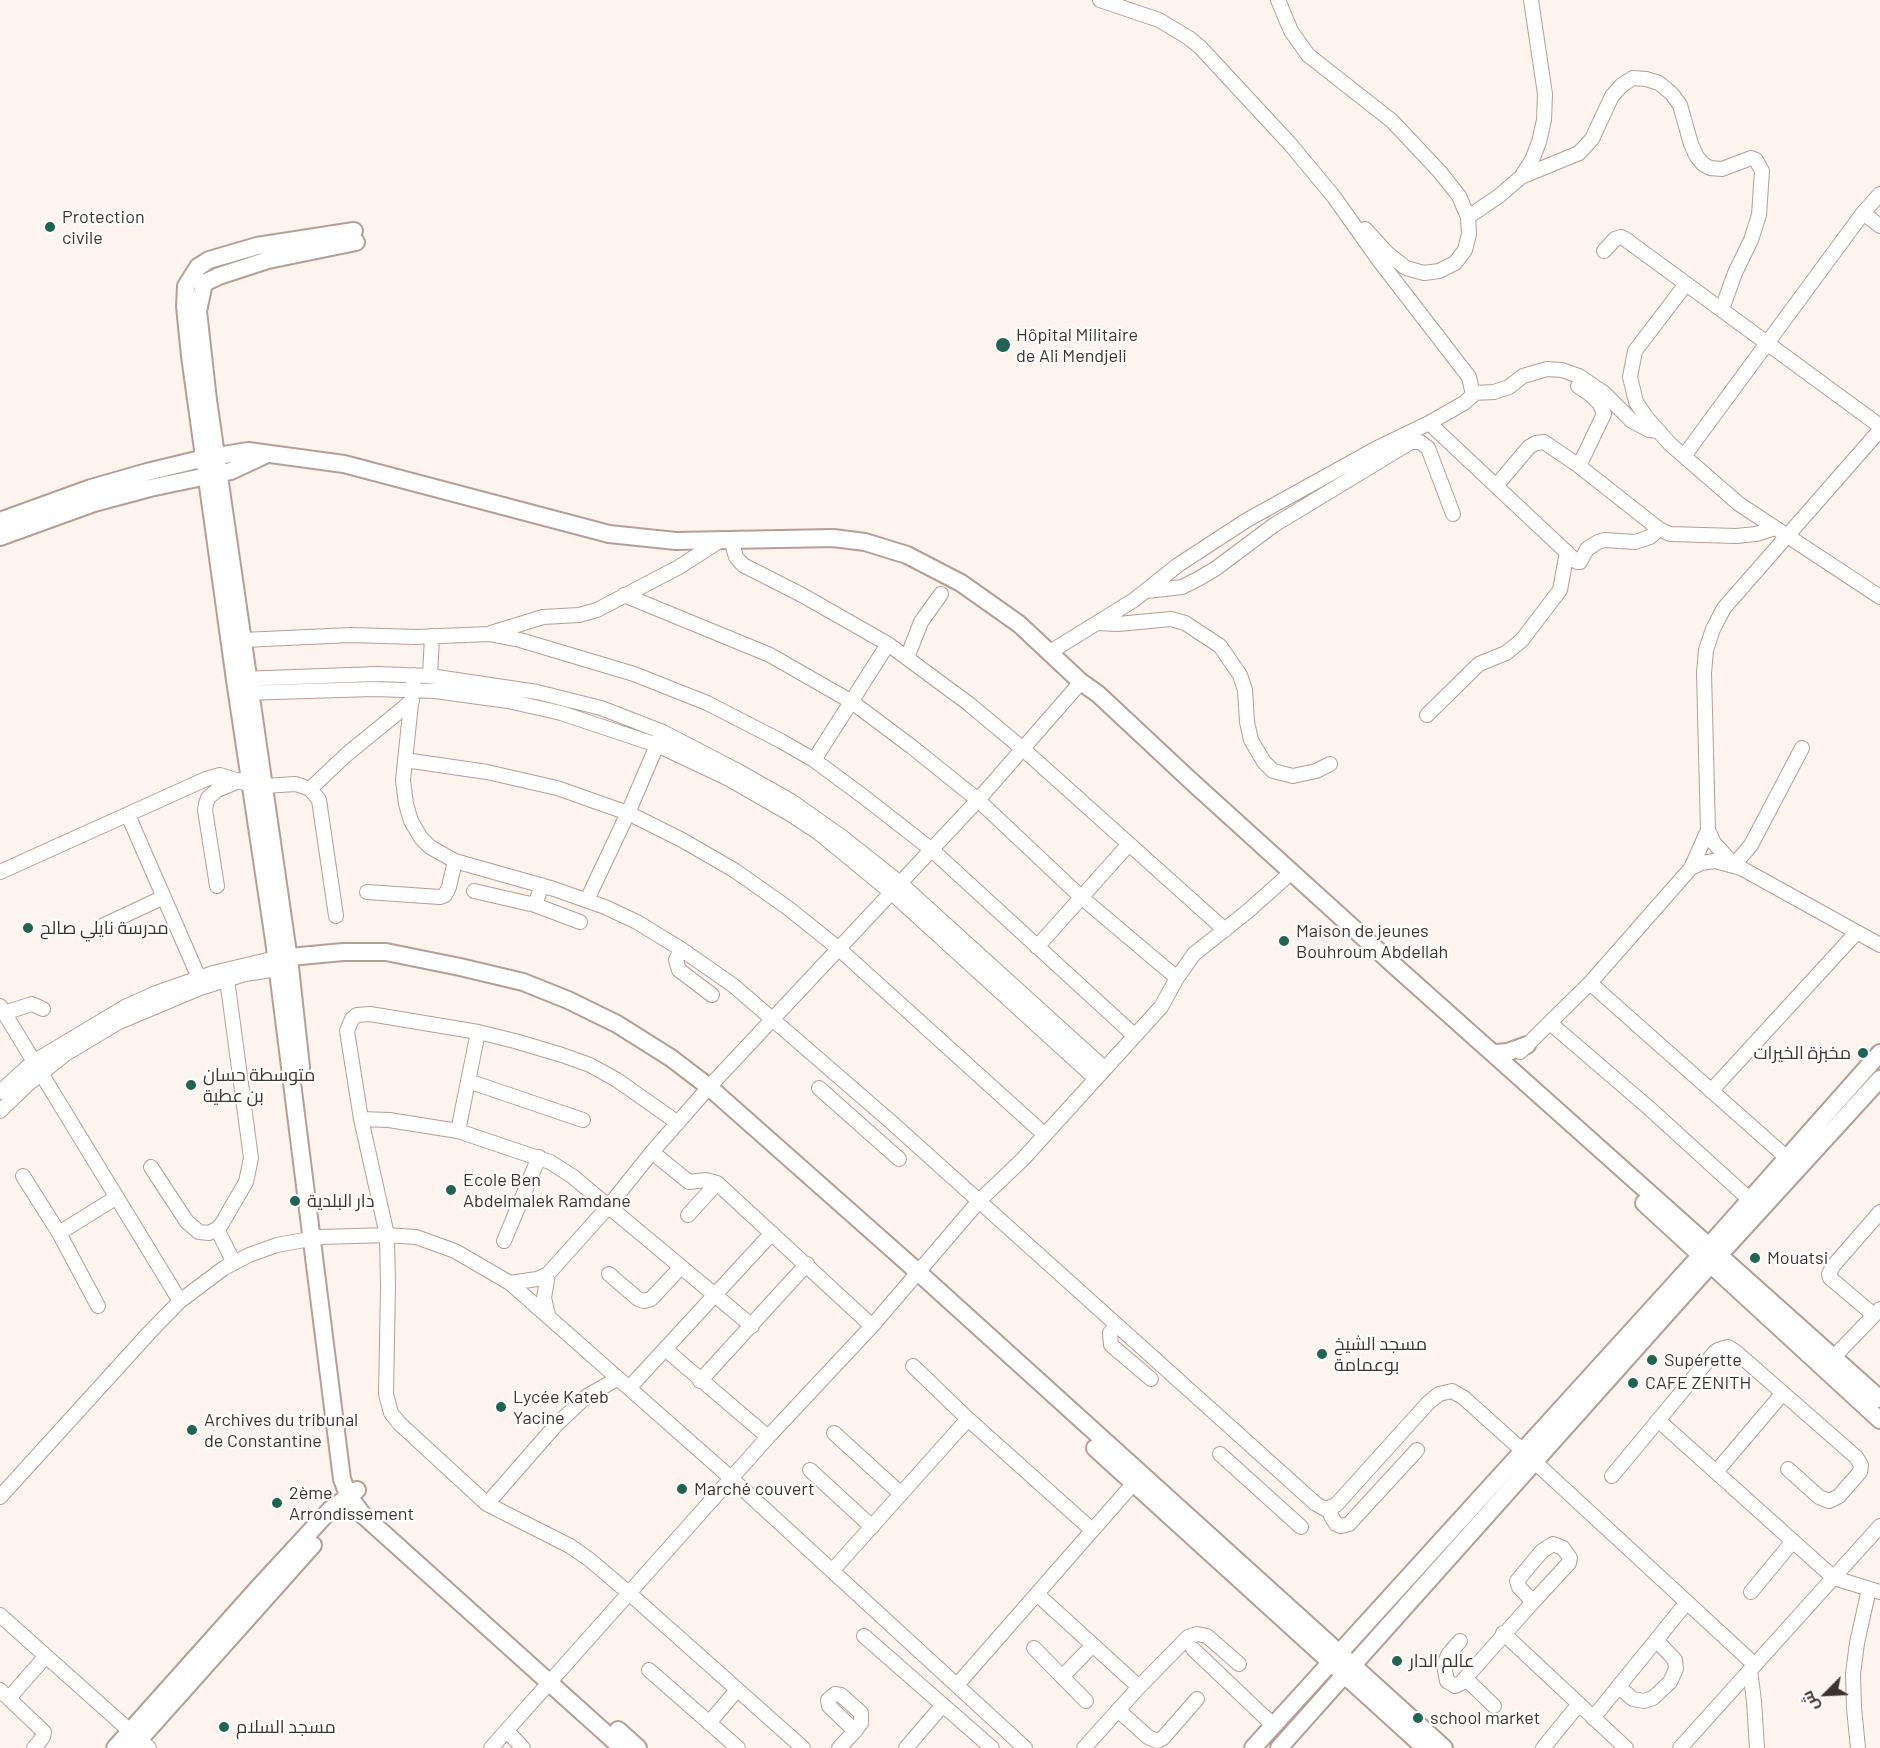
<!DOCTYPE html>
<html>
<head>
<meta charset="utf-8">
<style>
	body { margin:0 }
	#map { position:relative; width:1880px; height:1748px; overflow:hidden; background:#fdf3ef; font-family:Barlow,Cairo,sans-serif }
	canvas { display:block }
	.north { position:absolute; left:1796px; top:1664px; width:60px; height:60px; -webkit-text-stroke:4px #fff; paint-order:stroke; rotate:246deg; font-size:16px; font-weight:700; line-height:24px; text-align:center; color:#3d332f }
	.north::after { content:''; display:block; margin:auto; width:21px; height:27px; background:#3d332f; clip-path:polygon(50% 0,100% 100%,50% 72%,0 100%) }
</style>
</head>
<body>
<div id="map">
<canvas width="1880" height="1748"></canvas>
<div class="north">ش</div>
</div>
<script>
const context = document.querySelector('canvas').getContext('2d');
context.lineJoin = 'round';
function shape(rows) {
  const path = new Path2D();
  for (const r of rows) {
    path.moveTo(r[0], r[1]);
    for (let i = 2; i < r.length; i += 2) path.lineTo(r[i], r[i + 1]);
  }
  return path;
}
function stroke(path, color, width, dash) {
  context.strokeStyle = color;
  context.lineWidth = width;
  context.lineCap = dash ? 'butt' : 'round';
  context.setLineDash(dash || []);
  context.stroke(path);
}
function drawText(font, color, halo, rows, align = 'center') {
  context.font = font + ' Barlow,Cairo,sans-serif';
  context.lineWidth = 4.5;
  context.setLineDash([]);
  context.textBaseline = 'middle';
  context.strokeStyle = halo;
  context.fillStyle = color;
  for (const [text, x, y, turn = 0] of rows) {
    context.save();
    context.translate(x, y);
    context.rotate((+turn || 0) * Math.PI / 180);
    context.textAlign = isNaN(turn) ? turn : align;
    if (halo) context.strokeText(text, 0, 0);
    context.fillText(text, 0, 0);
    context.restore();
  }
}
const minor = shape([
	[1278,0,1291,31,1308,55,1392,121,1440,172,1459,196,1468,217,1469,234,1465,250,1455,263,1439,271,1424,273,1406,268,1387,253,1365,229],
	[1521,177,1579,153,1592,139,1612,96,1622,85,1633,78,1646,79,1659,83,1672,94,1680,105,1691,144,1697,157,1703,164,1710,168,1722,169,1751,158,1756,160,1762,171,1759,215,1751,240,1735,273,1722,309],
	[1863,213,1880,226],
	[1468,217,1499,196,1521,177,1532,160,1539,142,1544,120,1545,94,1531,0],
	[1604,251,1615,239,1621,237,1625,239,1880,426],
	[1686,284,1635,351,1630,377,1636,402,1646,417,1670,444,1739,504,1880,597],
	[1578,386,1591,395,1600,404,1604,414,1579,466],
	[1473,393,1494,392,1509,387,1523,376,1547,369,1562,370,1579,376,1604,393,1632,421,1649,430,1658,431],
	[1429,423,1577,562,1580,562,1587,549,1598,542,1604,540,1635,542,1650,537,1659,529],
	[1684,456,1863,213,1880,194],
	[1496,486,1529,447,1536,443,1544,442,1579,466,1659,529,1670,534,1736,536,1756,534,1775,528],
	[731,540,736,557,743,565,802,595,888,644,969,704,1023,749,1225,930],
	[1147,591,1182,587,1198,579,1215,569,1274,525,1411,442,1420,442,1428,448,1453,514],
	[624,595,770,655,852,702,912,747,978,800,1081,897,1177,978],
	[1097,623,1118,624,1171,619,1185,623,1220,646,1240,675,1245,690,1247,722,1251,740,1264,762,1273,771,1293,776,1316,771,1330,764],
	[491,633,543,617,579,615,597,610,679,567,721,540],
	[243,640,351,635,416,637,489,634,520,640,634,674,707,703,781,741,814,760,864,797,932,850,1135,1036],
	[1050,652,1134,600,1178,565,1247,520,1377,448,1429,423,1464,403,1473,395,1469,377,1378,259,1334,197,1290,144,1200,47,1189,38,1159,20,1100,0],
	[907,658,921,622,941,594],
	[414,675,403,780,406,804,411,821,421,838,430,847,455,861,554,889,605,907,637,922,681,949,734,986,890,1121,1316,1504,1325,1509,1336,1505,1428,1403,1439,1394,1452,1391,1464,1398,1523,1451,1755,1665],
	[430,676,432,636],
	[240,679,377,674,430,676,537,692,601,708,663,732,738,771,791,801,842,837,900,883,1104,1068],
	[242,693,373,689,435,691,508,701,561,713,657,745,729,779,790,814,819,833,892,893,1095,1078],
	[1427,715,1479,664,1506,653,1522,640,1560,590,1567,552],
	[405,760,487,772,557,788,628,813,682,840,734,870,788,908,838,948,1045,1135],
	[814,760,888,644],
	[264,786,296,784,310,789,319,800,336,916],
	[310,789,346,755,412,701],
	[128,815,199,978],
	[1708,830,1714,843,1734,865,1751,845,1802,748],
	[1691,868,1708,830,1704,673,1706,650,1713,629,1724,608,1880,430],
	[0,872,206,779,220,775,251,785],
	[542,885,535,905,580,922],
	[217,886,205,810,206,804,208,798,217,790,241,780],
	[474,891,535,905],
	[367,892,440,897,445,895,449,887,455,861],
	[587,900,628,813,660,738],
	[102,926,164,897],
	[1037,947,1129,844],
	[681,949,676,960,679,970,712,995],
	[1590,983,1786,1157],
	[0,1006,180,1301],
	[4,1013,32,1004,43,1009],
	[1550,1023,1649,1108,1749,1199],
	[1520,1052,1590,983,1691,868,1701,863,1715,861,1741,868,1880,945],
	[468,1081,583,1120],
	[819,1088,899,1159],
	[1711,1091,1857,932],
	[0,1092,33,1062,125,1007,156,993,213,973,276,958],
	[0,1111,28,1084,64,1055,119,1022,200,988,245,974,278,969],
	[361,1119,389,1120,458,1131,550,1162,572,1176,752,1326],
	[678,1123,617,1080,590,1065,562,1055,515,1041,478,1032,370,1014,357,1015,352,1019,347,1031,361,1119,387,1235,388,1287,386,1394,391,1413,400,1424,487,1504,570,1546,590,1560,630,1594,803,1748],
	[458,1131,478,1032],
	[652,1152,689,1182,706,1180,717,1183,872,1326],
	[151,1167,187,1222,199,1232,209,1233,217,1229,221,1225,246,1182,251,1158,227,979],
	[23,1176,59,1233,98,1306],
	[688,1215,717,1183],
	[217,1229,234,1263],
	[59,1233,117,1197],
	[504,1241,539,1157],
	[548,1274,544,1298,548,1315],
	[609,1274,638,1299,644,1301,651,1299,681,1267],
	[510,1283,537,1279,548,1274,608,1207,652,1152,709,1087,978,800,1081,682],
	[1874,1315,1830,1278,1829,1274,1833,1266,1880,1212],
	[1116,1325,1110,1333,1111,1345,1151,1379],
	[665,1349,768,1437],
	[1827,1364,1880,1309],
	[913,1366,968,1419,1092,1530],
	[700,1381,807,1264],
	[629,1388,772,1233],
	[1658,1420,1834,1578,1880,1592],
	[834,1433,901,1494],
	[1220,1454,1301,1527],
	[810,1470,872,1527],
	[1716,1472,1783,1393],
	[1612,1476,1714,1353,1718,1350,1728,1347,1736,1352,1856,1457,1861,1465,1860,1472,1839,1496,1829,1501,1819,1497,1788,1469],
	[0,1497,149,1333,180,1301,224,1268,249,1255,277,1245,321,1237,387,1235,416,1237,455,1251,510,1283,732,1479,1025,1748],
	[487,1504,556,1425,587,1396,617,1379],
	[1330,1508,1331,1516,1336,1524,1341,1526,1349,1524,1417,1450],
	[1553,1544,1563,1548,1570,1558,1569,1563,1533,1602,1519,1587,1517,1581,1542,1551,1553,1544],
	[832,1571,968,1419],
	[1751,1592,1793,1541],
	[1038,1595,1139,1687],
	[0,1615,149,1748],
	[1503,1633,1626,1748],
	[864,1636,992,1748],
	[1460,1641,1448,1655,1444,1665,1447,1681,1455,1686,1461,1683,1533,1602],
	[1034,1648,1086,1701],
	[1193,1649,1273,1725],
	[649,1670,738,1748],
	[1750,1670,1754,1701,1757,1748],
	[1062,1677,1093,1645],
	[1465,1678,1494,1706],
	[957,1685,1140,1476],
	[1619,1687,1633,1699,1644,1701,1653,1698,1670,1682,1676,1669,1675,1660,1656,1640],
	[0,1690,44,1732,43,1737,34,1748],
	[835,1694,841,1695,861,1713,861,1723,855,1731,829,1706,828,1700,835,1694],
	[9,1698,46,1656],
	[1118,1710,1148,1737,1157,1741,1163,1738,1197,1699],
	[1593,1718,1687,1602],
	[709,1723,737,1690],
	[507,1731,523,1748],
	[491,1748,768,1437,872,1326,979,1201,1023,1159,1161,1007,1177,978,1194,954,1248,911,1285,878],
	[839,1748,855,1731],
	[906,1748,942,1706],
	[1084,1748,1139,1687,1188,1637,1197,1634,1207,1636,1239,1664],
	[1543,1748,1579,1704],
	[1680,1748,1880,1526],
	[1858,1748,1854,1708,1853,1674,1857,1643,1869,1589]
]);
const major = shape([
	[354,231,257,246,209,260,198,267,186,286,185,306,190,356,235,680,274,940,342,1479,348,1495,363,1515,622,1748],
	[0,521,91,488,147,472,205,458,248,451,344,464,609,534,676,541,833,538,865,542,907,555,961,583,1019,624,1081,682,1098,694,1190,780,1395,966,1880,1399],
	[0,537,94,503,150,488,231,471,265,455],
	[279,958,343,952,386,952,460,967,523,982,568,1000,617,1024,671,1058,709,1087,918,1272,1444,1748],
	[1495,1053,1508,1052,1527,1045],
	[301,1067,290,967,208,400,198,311,204,283,219,276,268,260,356,242],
	[1644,1203,1880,1420],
	[1095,1448,1425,1748],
	[618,1730,638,1748],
	[115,1748,258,1588,330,1510,357,1490],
	[132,1748,313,1545],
	[1253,1748,1701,1255,1880,1053],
	[1279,1748,1711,1264,1880,1079]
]);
const markers = [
	[50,227,6,"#226351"],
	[1003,345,8,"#226351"],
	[28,928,6,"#226351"],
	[1284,941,6,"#226351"],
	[1863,1053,6,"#226351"],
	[191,1085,6,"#226351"],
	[451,1190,6,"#226351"],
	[295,1201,6,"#226351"],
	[1755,1258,6,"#226351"],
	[1322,1354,6,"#226351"],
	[1652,1360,6,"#226351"],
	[1633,1383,6,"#226351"],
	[501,1407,6,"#226351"],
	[192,1430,6,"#226351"],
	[682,1489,6,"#226351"],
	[277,1503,6,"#226351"],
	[1397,1661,6,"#226351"],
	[1418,1718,6,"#226351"],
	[224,1727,6,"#226351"]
];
const poiNames = [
	["Protection",62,217],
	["civile",62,238],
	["Hôpital Militaire",1016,335],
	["de Ali Mendjeli",1016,356],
	["مدرسة نايلي صالح",40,928],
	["Maison de jeunes",1296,931],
	["Bouhroum Abdellah",1296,952],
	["مخبزة الخيرات",1851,1053,"right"],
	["متوسطة حسان",203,1075],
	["بن عطية",203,1096],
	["Ecole Ben",463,1180],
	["Abdelmalek Ramdane",463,1201],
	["دار البلدية",307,1201],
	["Mouatsi",1767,1258],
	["مسجد الشيخ",1334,1344],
	["بوعمامة",1334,1365],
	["Supérette",1664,1360],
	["CAFE ZENITH",1645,1383],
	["Lycée Kateb",513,1397],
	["Yacine",513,1418],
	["Archives du tribunal",204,1420],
	["de Constantine",204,1441],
	["Marché couvert",694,1489],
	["2ème",289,1493],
	["Arrondissement",289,1514],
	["عالم الدار",1409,1661],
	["school market",1430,1718],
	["مسجد السلام",236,1727]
];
stroke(minor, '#b69e95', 16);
stroke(major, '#b69e95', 20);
stroke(minor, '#fff', 14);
stroke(major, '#fff', 16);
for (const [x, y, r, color] of markers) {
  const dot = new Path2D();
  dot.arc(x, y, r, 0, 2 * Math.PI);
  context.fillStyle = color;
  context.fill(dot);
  stroke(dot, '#fff', 2);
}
drawText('18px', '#3d332f', '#fff', poiNames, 'left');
</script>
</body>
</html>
